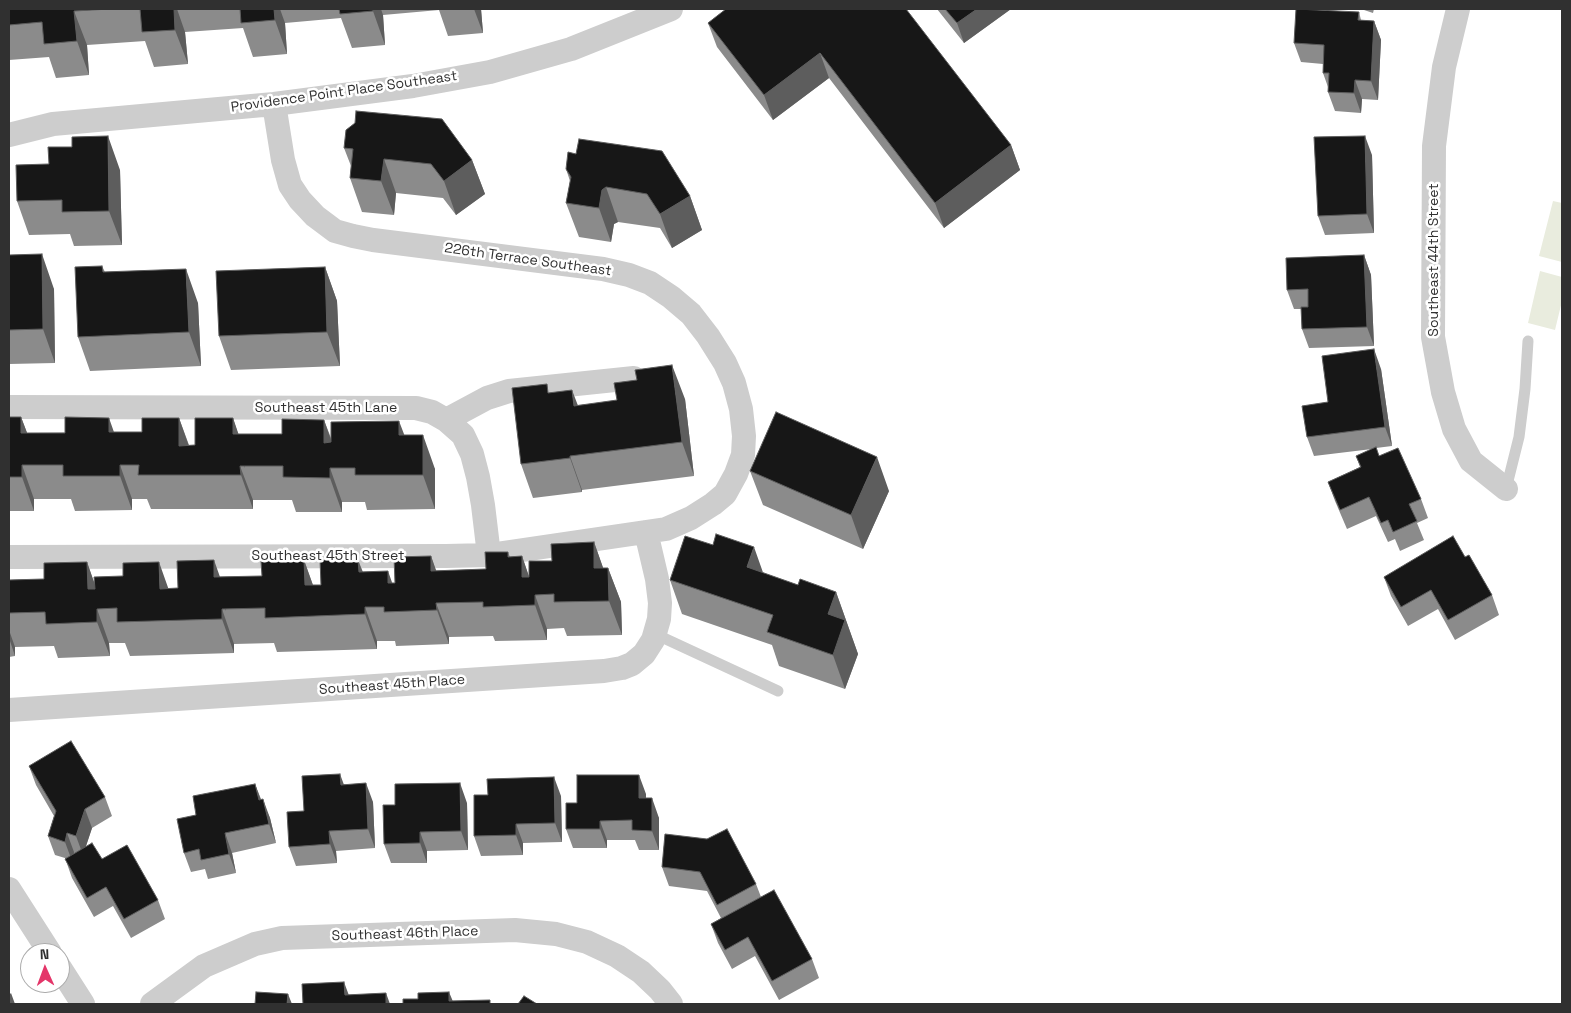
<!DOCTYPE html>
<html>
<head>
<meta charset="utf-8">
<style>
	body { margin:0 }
	#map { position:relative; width:1571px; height:1013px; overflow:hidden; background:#fff; font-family:"Space Grotesk",sans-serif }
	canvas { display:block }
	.frame { position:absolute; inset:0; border:10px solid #303030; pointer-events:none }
	.north { position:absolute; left:20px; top:943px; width:50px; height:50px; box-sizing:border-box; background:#fff; border:1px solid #acacac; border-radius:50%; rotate:358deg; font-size:14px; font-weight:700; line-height:20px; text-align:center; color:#303030 }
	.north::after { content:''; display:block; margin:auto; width:18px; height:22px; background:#e43569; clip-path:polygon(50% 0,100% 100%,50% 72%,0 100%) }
</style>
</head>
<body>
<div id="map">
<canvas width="1571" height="1013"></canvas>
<div class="frame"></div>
<div class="north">N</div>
</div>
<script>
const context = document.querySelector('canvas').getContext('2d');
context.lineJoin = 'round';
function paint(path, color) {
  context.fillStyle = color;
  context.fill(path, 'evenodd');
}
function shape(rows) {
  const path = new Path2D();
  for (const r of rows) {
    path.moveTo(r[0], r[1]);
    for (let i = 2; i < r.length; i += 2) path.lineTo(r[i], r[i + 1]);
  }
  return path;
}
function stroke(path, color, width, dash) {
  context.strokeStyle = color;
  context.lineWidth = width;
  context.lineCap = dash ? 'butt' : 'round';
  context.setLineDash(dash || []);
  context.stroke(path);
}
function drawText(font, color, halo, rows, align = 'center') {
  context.font = font + ' "Space Grotesk",sans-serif';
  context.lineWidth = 5;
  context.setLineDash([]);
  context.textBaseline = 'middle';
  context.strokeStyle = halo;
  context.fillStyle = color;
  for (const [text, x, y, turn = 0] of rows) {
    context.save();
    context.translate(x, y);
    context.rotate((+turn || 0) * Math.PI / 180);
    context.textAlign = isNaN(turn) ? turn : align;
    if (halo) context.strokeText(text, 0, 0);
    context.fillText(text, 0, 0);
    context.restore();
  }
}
const green = shape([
	[1553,201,1562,203,1562,262,1539,256],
	[1540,271,1562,277,1562,301,1555,330,1528,323]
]);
const lane = shape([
	[1506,489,1519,437,1525,389,1528,341],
	[655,634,778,691]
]);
const street = shape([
	[1458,9,1444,67,1434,146,1433,337,1443,392,1454,429,1471,461,1506,489],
	[9,135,53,124,274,104,413,86,490,72,571,49,671,9],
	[9,407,416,408,432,412,446,420,487,398,509,391,634,378],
	[446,420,463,435,472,454,478,477,483,505,489,555],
	[9,557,446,556,489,555,666,529,691,518,713,504,725,494,736,474,743,455,744,436,741,409,734,383,725,363,708,336,691,314,671,297,650,283,629,275,603,269,373,240,353,236,335,231,315,216,300,200,290,185,283,160,274,104],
	[9,710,604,671,622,668,632,664,644,654,653,640,659,619,660,603,657,579,646,532],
	[9,889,50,953],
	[60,968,83,1004],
	[152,1004,204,966,255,944,282,938,515,930,556,934,587,942,617,956,641,972,660,990,671,1004]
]);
const wall = shape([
	[9,9,481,9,483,33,448,36,439,10,383,15,385,45,352,48,341,18,285,23,287,54,253,57,243,28,185,32,188,64,154,67,145,41,87,45,89,75,56,78,49,57,9,60],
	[726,9,1011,145,1020,170,944,228,829,78,773,120,717,47,708,23],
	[937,9,1011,9,964,43],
	[1361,9,1374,9,1373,13],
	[1359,12,1361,20,1374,21,1381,40,1378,100,1362,99,1361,113,1335,111,1328,92,1328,87,1323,73,1323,64,1301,62,1294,43],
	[344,148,472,160,485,194,456,215,443,198,396,193,394,215,362,212,350,178,351,166],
	[1372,155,1374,233,1325,235,1318,216],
	[566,169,690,196,702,230,672,248,660,228,618,222,614,224,611,242,579,237,566,203,570,181],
	[120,170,122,245,74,246,70,234,29,235,17,201],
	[9,255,54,289,55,363,9,364],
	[1364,255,1371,275,1374,346,1309,348,1302,329,1301,309,1294,309,1287,290],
	[102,266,105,272,198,303,201,366,90,371,78,337],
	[325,267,337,301,340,366,231,370,219,336],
	[1381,369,1392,446,1376,448,1379,456,1421,499,1428,518,1417,523,1424,540,1400,551,1395,539,1388,542,1376,516,1347,529,1335,501,1328,482,1360,467,1356,456,1372,449,1314,456,1307,437,1328,402],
	[550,393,578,405,685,399,694,476,582,490,582,492,533,498,521,464],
	[9,417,21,417,27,433,142,432,179,418,189,445,195,445,233,418,238,434,282,434,324,420,331,438,404,435,435,469,435,509,367,510,365,502,342,502,342,512,296,512,292,500,253,500,253,509,151,509,147,499,132,499,132,510,75,511,71,499,34,499,34,511,9,511],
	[750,471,889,491,863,549,763,505],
	[594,542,603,568,608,568,621,602,622,635,567,636,564,628,547,629,547,640,495,641,493,636,449,637,449,644,396,646,395,641,377,641,377,649,277,652,274,643,234,644,234,653,130,656,125,643,109,643,110,656,58,658,54,646,15,647,15,656,9,657,9,580,44,579,87,562,94,583,169,589,178,588,220,577,262,576,304,560,313,585,321,585,358,560,363,572,392,583,395,583,431,556,436,571,486,569,508,552,510,557,522,556,529,577,552,561],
	[1465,557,1492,595,1499,615,1455,640,1438,609,1408,626,1391,596,1384,577],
	[763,573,798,585,836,592,858,654,845,689,779,666,772,645,682,614,670,580],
	[29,766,105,797,112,816,92,828,86,846,102,859,158,900,165,919,131,938,113,906,94,917,72,878,65,858,55,855,48,836,54,816,36,785],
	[255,784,261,799,270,818,276,843,232,853,236,873,208,879,205,869,191,872,184,853,196,815],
	[344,784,373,802,375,848,336,851,337,863,296,866,289,847,304,811],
	[646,794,646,798,659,818,659,850,639,850,635,840,607,840,607,848,573,848,566,829,577,803],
	[561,796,562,842,523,843,523,855,481,856,474,836],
	[467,803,468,850,427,851,427,863,391,863,384,844],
	[665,834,756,884,761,897,812,959,819,978,779,1000,755,956,732,969,718,943,711,924,721,918,707,891,669,886,662,867]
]);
const shadedWall = shape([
	[174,9,177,9,185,32,188,64,175,30],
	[274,9,280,9,285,23,287,54,275,20],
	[373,9,381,9,383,15,385,45,373,11],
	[474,9,481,9,483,33],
	[977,9,1011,9,964,43,957,23],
	[74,11,87,45,89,75,77,41],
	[1374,21,1381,40,1378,100,1371,81],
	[820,53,829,78,773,120,764,95],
	[1355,80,1362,99,1361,113,1354,93],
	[108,136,120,170,122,245,109,211],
	[1365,136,1372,155,1374,233,1367,214],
	[1011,145,1020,170,944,228,935,203],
	[384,159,396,193,394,215,381,181],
	[472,160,485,194,456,215,444,181],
	[606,187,618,222,614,224,611,242,599,208,602,190],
	[690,196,702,230,672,248,660,214],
	[42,254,54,289,55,363,43,329],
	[1364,255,1371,275,1374,346,1367,327],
	[325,267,337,301,340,366,327,332],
	[186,269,198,303,201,366,189,332],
	[1374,349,1381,369,1392,446,1385,427],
	[672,365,685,399,694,476,682,442],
	[572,390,585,424,574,406],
	[21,417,34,451,21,433],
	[109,418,121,452,121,466,109,432],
	[179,418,191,452,179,446],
	[233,418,245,453,245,468,233,434],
	[324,420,336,454,324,443],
	[399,421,412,455,399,435],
	[423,435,435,469,435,509,423,475],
	[570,456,582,490,582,492,570,458],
	[877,457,889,491,863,549,851,515],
	[22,465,34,499,34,511,22,477],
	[120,465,132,499,132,510,120,476],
	[240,466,253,500,253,509,241,475],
	[330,468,342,502,342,512,330,478],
	[594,542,606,576,607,602,594,568],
	[754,547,766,581,747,567],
	[431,556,443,590,431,571],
	[522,556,534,591,522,577],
	[214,560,226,594,226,611,214,577],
	[304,560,316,594,305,585],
	[358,560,371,594,359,572],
	[87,562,99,596,97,609,109,643,110,656,97,622,88,589],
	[159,562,171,596,160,589],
	[608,568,621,602,622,635,609,601],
	[388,571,400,605,388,583],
	[836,592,858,654,845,689,833,655,828,614],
	[535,595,547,629,547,640,535,605],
	[436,603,449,637,449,644,437,610],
	[365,607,377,641,377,649,365,614],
	[222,609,234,644,234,653,222,619],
	[9,630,15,647,15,656,9,638],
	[340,774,347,793,341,785],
	[639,775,646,794,646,818,639,798],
	[554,777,561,796,562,842,555,823],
	[366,783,373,802,375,848,368,829],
	[460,783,467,803,468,850,461,831],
	[255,784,262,803,259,800],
	[652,798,659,818,659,850,652,831],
	[263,799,270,818,276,843,269,824],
	[85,809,92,828,83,855,76,836],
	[600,821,607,840,607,848,600,829],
	[516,824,523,843,523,855,516,835],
	[329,831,336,851,337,863,330,844],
	[420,832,427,851,427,863,420,843],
	[67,833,74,852,72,861,65,842],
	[225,833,232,853,236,873,229,854],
	[344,982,351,1001,345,995],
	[449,992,454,1004,449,1001],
	[11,993,15,1004,9,1004,9,995],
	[386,993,390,1004,386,1004],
	[288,994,292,1004,287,1004]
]);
const building = shape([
	[9,9,110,9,74,11,77,41,44,44,42,22,9,25,9,9],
	[140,9,174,9,175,30,142,32,140,9],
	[240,9,274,9,275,20,241,23,240,9],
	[339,9,373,9,373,11,340,14,339,9],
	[726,9,906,9,1011,145,935,203,820,53,764,95,708,23,726,9],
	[945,9,977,9,957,23,945,9],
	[1296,9,1359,12,1358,20,1374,21,1371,81,1355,80,1354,93,1328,92,1329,73,1323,73,1324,45,1294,43,1296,9],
	[356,111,442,119,472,160,444,181,431,164,384,159,381,181,350,178,353,149,344,148,346,130,355,123,356,111],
	[108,136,109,211,62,212,62,200,17,201,16,165,49,164,48,147,72,147,72,137,108,136],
	[1365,136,1367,214,1318,216,1314,137,1365,136],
	[579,139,662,151,690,196,660,214,647,194,606,187,602,190,599,208,566,203,571,177,566,169,568,152,576,154,579,139],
	[42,254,43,329,9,330,9,255,42,254],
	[1364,255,1367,327,1302,329,1301,307,1308,307,1308,289,1287,290,1286,258,1364,255],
	[102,266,103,272,186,269,189,332,78,337,75,267,102,266],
	[325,267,327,332,219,336,216,271,325,267],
	[1374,349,1385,427,1307,437,1302,406,1328,402,1322,356,1374,349],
	[672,365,682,442,570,456,570,458,521,464,512,388,547,384,548,393,572,390,574,406,617,400,614,383,637,380,635,370,672,365],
	[776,412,877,457,851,515,750,471,776,412],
	[9,417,21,417,21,433,65,433,65,417,109,418,109,432,142,432,142,418,179,418,179,446,195,445,195,418,233,418,233,434,282,434,282,419,324,420,324,443,331,442,331,422,399,421,399,435,423,435,423,475,355,475,355,468,330,468,330,478,283,477,283,466,240,466,241,475,138,475,139,465,120,465,120,476,63,476,63,465,22,465,22,477,9,477,9,417],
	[1376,447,1379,456,1398,448,1421,499,1409,504,1417,521,1393,532,1388,520,1381,523,1369,497,1340,510,1328,482,1361,467,1356,456,1376,447],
	[716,534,754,547,747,567,798,585,800,579,836,592,828,614,845,620,833,655,767,632,773,615,670,580,685,536,713,545,716,534],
	[1453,536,1465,557,1469,555,1492,595,1448,620,1431,590,1401,607,1384,577,1453,536],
	[594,542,594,568,608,568,609,601,554,602,554,594,535,595,535,605,483,607,483,602,436,603,437,610,384,612,384,607,365,607,365,614,265,618,265,608,222,609,222,619,117,622,117,608,97,609,97,622,46,624,45,612,9,613,9,580,44,579,44,563,87,562,88,589,95,589,94,577,123,576,123,563,159,562,160,589,178,588,177,561,214,560,214,577,262,576,261,561,304,560,305,585,321,585,320,560,358,560,359,572,388,571,388,583,395,583,394,557,431,556,431,571,486,569,485,552,508,552,508,557,522,556,522,577,529,577,529,561,552,561,551,544,594,542],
	[71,741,105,797,85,809,76,836,67,833,65,842,48,836,56,811,29,766,71,741],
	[340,774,341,785,366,783,368,829,329,831,330,844,289,847,287,812,304,811,302,776,340,774],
	[577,775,639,775,639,798,652,798,652,831,632,830,632,820,600,821,600,829,566,829,566,803,577,803,577,775],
	[554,777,555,823,516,824,516,835,474,836,474,795,488,795,487,779,554,777],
	[460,783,461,831,420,832,420,843,384,844,383,805,395,805,395,784,460,783],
	[255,784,259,800,263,799,269,824,225,833,229,854,201,860,199,849,184,853,177,819,196,815,193,796,255,784],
	[727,829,756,884,717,905,700,872,662,867,665,834,707,839,727,829],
	[92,843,102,859,127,845,158,900,124,919,106,887,87,898,65,859,92,843],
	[774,890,812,959,772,981,748,937,725,950,711,924,774,890],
	[344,982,345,995,386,993,386,1004,303,1004,302,984,344,982],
	[256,992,288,994,287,1004,255,1004,256,992],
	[449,992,449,1001,490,1000,490,1004,403,1004,403,999,418,999,418,993,449,992],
	[524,996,537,1004,518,1004,524,996]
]);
const streetNames = [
	["Providence Point Place Southeast",344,92,-8],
	["226th Terrace Southeast",528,260,8],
	["Southeast 44th Street",1434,260,-90],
	["Southeast 45th Lane",326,408],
	["Southeast 45th Street",328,556],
	["Southeast 45th Place",392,685,-4],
	["Southeast 46th Place",405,934,-2]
];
paint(green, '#e9ecde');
stroke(lane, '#cdcdcd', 11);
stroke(street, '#cdcdcd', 24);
paint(wall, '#8b8b8b');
paint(shadedWall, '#5d5d5d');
paint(building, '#171717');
stroke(building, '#5d5d5d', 1);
drawText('14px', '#303030', '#fff', streetNames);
</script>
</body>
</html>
